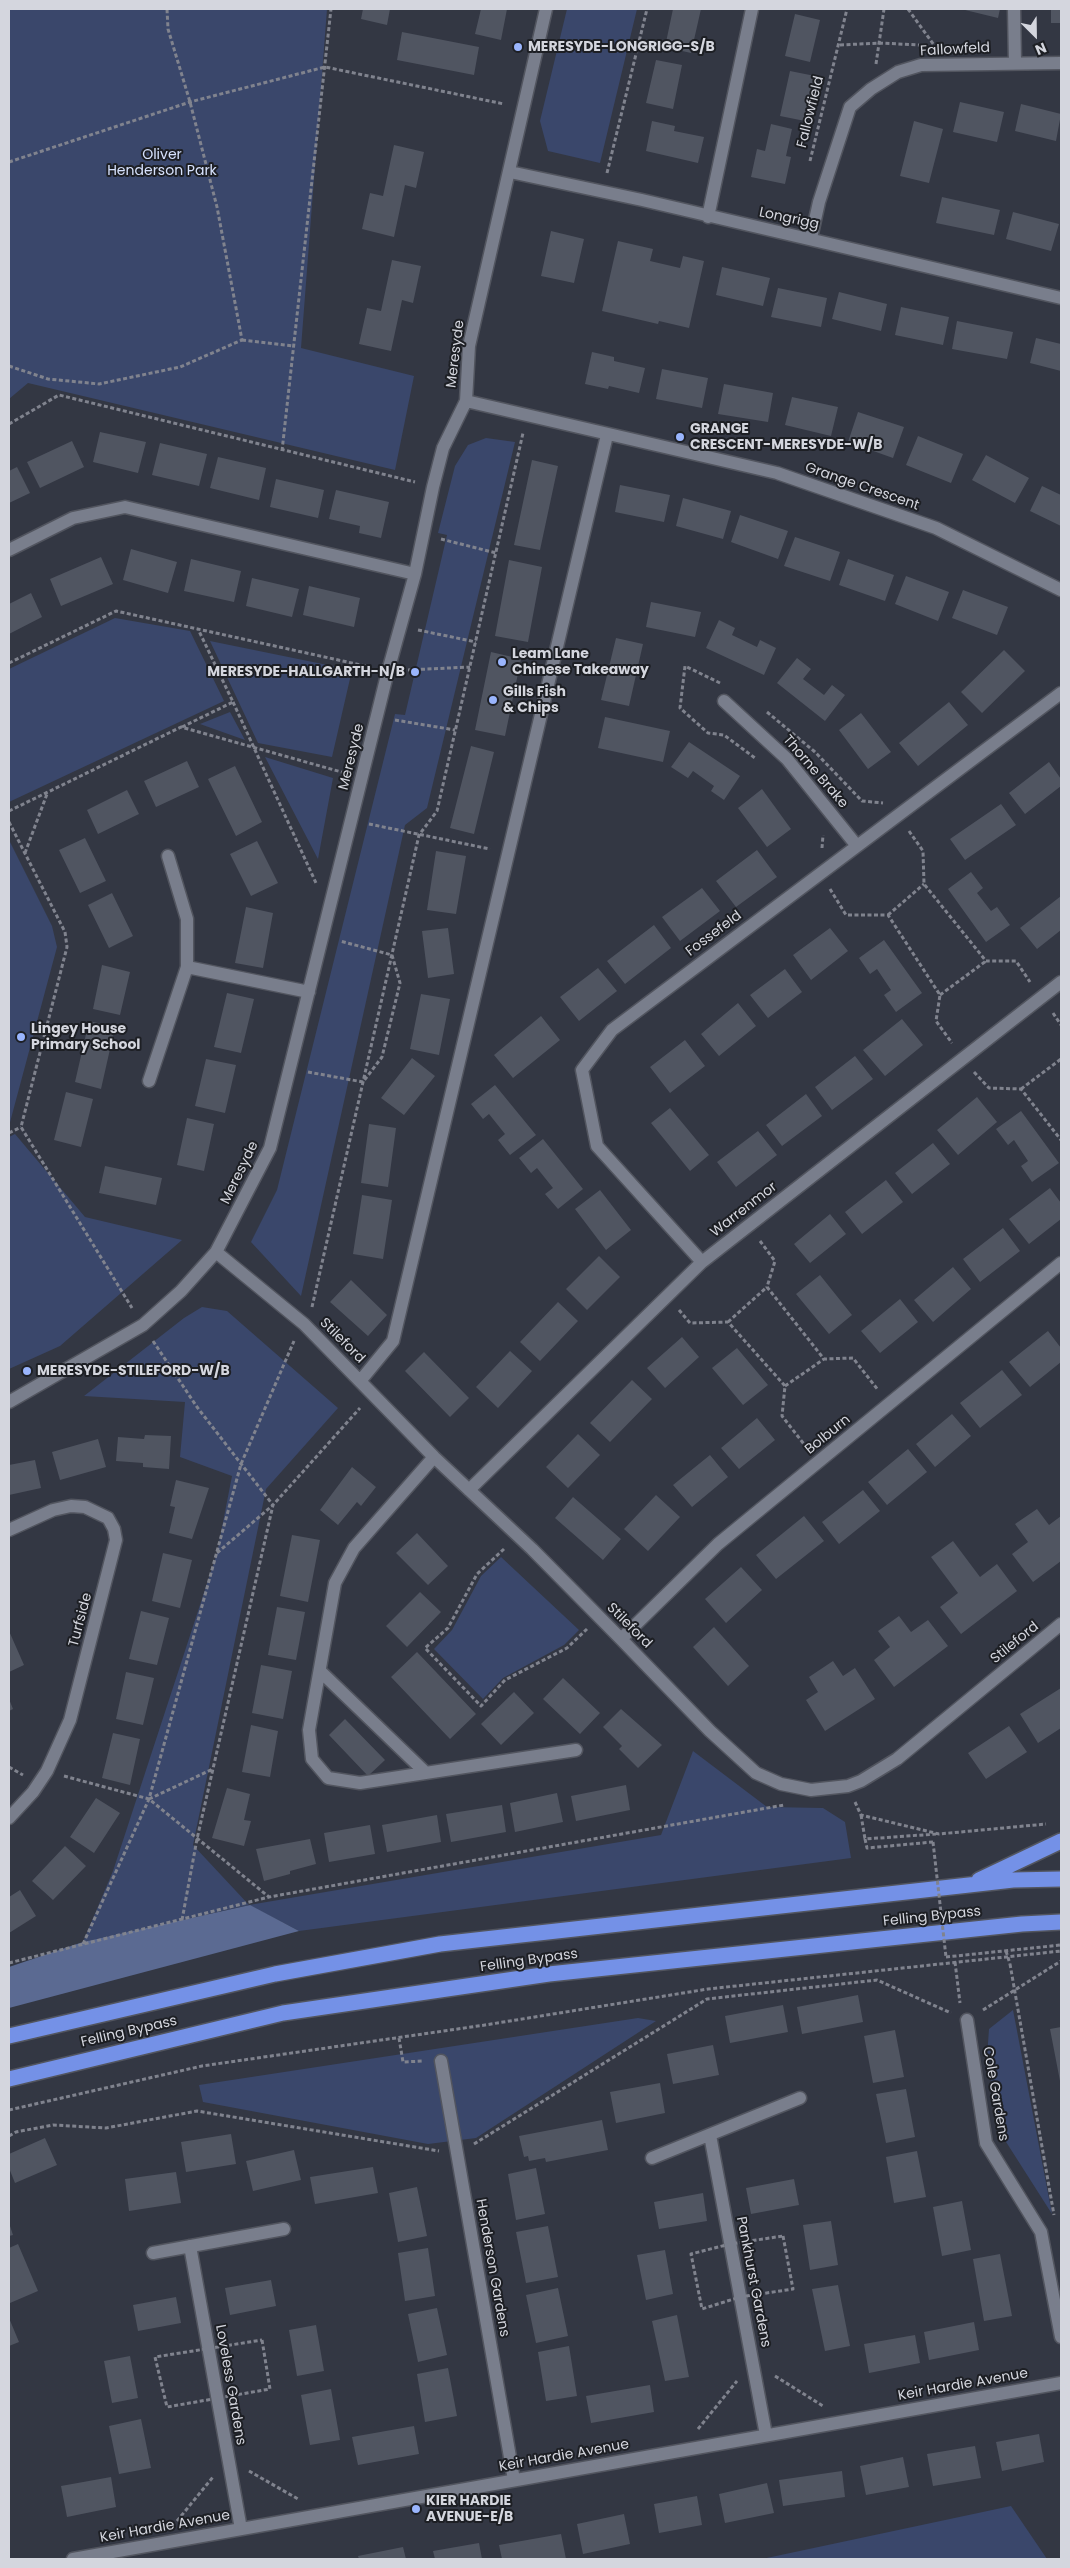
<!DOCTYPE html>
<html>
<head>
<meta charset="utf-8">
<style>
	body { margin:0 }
	#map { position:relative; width:1070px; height:2568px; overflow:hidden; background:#333743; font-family:Poppins,sans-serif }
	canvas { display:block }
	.frame { position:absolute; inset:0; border:10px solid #d4d6de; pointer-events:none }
	.north { position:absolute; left:1010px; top:10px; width:50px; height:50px; -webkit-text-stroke:4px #1d1f24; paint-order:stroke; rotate:157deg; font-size:14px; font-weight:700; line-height:20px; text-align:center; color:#d4d6de }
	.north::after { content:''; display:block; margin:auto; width:18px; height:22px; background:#d4d6de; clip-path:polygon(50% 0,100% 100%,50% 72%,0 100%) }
</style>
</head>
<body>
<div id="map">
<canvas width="1070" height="2568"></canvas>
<div class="frame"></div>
<div class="north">N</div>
</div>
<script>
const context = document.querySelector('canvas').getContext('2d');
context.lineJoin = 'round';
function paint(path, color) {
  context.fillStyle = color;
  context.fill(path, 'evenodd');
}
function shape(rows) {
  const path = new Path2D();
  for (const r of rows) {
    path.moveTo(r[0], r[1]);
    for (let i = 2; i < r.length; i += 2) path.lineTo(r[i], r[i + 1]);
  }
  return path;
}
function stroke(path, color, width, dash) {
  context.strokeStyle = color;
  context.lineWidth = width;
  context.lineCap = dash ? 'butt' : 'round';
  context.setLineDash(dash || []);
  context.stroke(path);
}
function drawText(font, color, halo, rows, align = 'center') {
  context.font = font + ' Poppins,sans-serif';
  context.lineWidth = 4;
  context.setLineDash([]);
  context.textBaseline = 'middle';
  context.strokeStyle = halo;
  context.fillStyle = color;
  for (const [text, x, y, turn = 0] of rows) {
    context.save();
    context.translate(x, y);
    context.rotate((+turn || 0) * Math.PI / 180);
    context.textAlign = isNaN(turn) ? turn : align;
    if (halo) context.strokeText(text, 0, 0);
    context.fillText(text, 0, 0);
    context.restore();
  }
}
const green = shape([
	[9,9,327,9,301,348,414,376,395,470,28,383,9,399],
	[567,9,637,9,600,163,548,151,540,121],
	[486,438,515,442,427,808,405,825,301,1296,251,1242,277,1190,395,714,405,715,447,535,438,533,455,466,468,445],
	[115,618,190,631,224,701,9,802,9,669],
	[210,641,352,670,332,757,258,743],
	[230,712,245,740,200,724],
	[265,757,333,778,318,859],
	[9,840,52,926,57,947,9,1126],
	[15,1134,85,1217,182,1240,60,1346,9,1369,9,1137],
	[202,1307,227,1311,338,1408,266,1489,193,1845,249,1905,661,1835,693,1751,767,1807,823,1808,845,1822,851,1858,299,1931,249,1905,83,1942,113,1871,217,1553,232,1476,180,1457,185,1402,84,1396,184,1318],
	[501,1557,579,1630,564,1645,503,1678,483,1699,434,1649,452,1630,481,1576],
	[1013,2010,1052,2214,1001,2134,987,2057,989,2029],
	[638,2018,656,2021,476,2138,428,2144,203,2102,199,2085],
	[1011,2506,1047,2559,762,2559]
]);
const forest = shape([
	[250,1905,299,1931,9,2008,9,1967,83,1942]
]);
const building = shape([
	[363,9,390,9,387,25,361,19],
	[481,9,507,9,501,40,475,34],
	[673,9,701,9,691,53,665,47],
	[961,9,1000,9,998,18],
	[1051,9,1061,9,1061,23,1051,23],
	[795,14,820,20,810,62,785,56],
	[402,32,479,47,474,75,397,60],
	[656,60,682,65,673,109,646,103],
	[790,71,815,76,805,121,780,116],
	[960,102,1004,112,997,142,953,132],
	[1021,104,1061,114,1056,141,1015,131],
	[652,121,675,126,674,131,704,137,698,163,646,151],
	[914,121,943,129,929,183,900,176],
	[771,124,792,129,786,156,791,157,785,184,751,177,757,149,765,151],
	[394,145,424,152,416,188,405,185,394,237,362,229,370,193,383,196],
	[942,197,1000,210,994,235,936,223],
	[1013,212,1059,224,1051,251,1006,239],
	[551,231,584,239,574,283,541,276],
	[618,241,653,249,650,261,680,268,683,256,704,261,689,328,659,321,658,324,602,311],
	[392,260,421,266,413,303,402,300,391,351,359,344,367,308,381,311],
	[722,267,770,278,763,306,716,295],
	[778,288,827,298,821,327,771,317],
	[839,292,887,304,881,331,832,319],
	[901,307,949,317,943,345,895,335],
	[957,321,1013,332,1007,359,952,349],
	[1036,338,1061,344,1061,371,1030,363],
	[592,352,614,357,614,361,645,368,639,393,609,386,608,389,585,384],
	[662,369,708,378,702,408,656,399],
	[724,384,773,393,768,422,718,414],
	[792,397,838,407,831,436,785,425],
	[858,412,904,427,893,458,848,442],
	[100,432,146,442,138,473,93,462],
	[918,436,963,454,951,483,906,465],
	[72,441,84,467,40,488,27,462],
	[160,443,207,454,199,486,152,475],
	[986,455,1029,478,1015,503,972,480],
	[218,457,266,468,259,500,210,488],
	[532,460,558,466,540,550,514,545],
	[17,467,30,493,9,503,9,471],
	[276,479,324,490,318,518,270,507],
	[620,485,670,495,664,522,615,512],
	[1042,486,1061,495,1061,526,1030,511],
	[336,490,389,502,381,538,359,533,360,526,329,519],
	[683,498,731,511,723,539,676,526],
	[740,515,788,531,778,559,731,542],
	[795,537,840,552,830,581,784,566],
	[131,549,177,562,168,593,123,580],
	[101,557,113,584,61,606,50,579],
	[191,559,241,571,234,602,184,591],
	[848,559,894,575,885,601,839,585],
	[509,560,542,567,528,642,495,636],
	[906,576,949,592,938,621,895,604],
	[252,578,299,589,292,617,246,606],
	[309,586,360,598,354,627,303,615],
	[963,590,1008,607,997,635,952,618],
	[31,593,42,617,9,634,9,604],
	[651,602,701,612,695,637,646,627],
	[719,620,735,628,732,635,757,647,760,640,776,648,764,675,706,648],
	[616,638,643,644,629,706,601,700],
	[1004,650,1025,671,982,713,961,692],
	[491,652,521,659,505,736,475,730],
	[797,658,811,669,803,679,824,695,832,685,845,695,825,721,777,683],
	[949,702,968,725,918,766,899,743],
	[861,713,891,752,868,769,839,730],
	[605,717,670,731,663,762,598,748],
	[689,742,740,776,724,800,711,791,714,786,693,771,688,778,671,767],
	[471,746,494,752,474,834,450,828],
	[187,761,199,787,156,807,144,781],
	[1049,762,1061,779,1061,786,1025,814,1009,793],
	[235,766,262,822,236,836,208,779],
	[762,789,791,829,767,847,738,808],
	[127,790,139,814,98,834,87,810],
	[1001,804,1016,825,965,860,950,839],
	[85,838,106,881,80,893,59,850],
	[257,841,278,883,251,896,230,854],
	[757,850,777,877,736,907,716,881],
	[436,851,466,856,456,914,427,910],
	[971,872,983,888,977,893,991,911,997,907,1010,925,986,942,948,889],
	[702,888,720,911,680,941,662,917],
	[112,893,133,936,109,948,88,905],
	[1061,896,1061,930,1037,949,1020,928],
	[246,907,273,913,263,968,235,963],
	[654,925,671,948,625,984,607,961],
	[448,928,454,974,428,978,422,931],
	[830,928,848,951,811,980,793,955],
	[884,940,922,993,896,1012,884,995,891,990,877,969,870,974,859,958],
	[102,965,130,972,120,1015,93,1009],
	[598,968,617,991,579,1021,560,997],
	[785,969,802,992,768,1018,750,995],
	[227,993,254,999,241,1053,214,1047],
	[421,994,450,999,439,1055,410,1049],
	[738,1003,756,1026,719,1056,701,1034],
	[541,1016,560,1040,513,1078,494,1055],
	[902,1019,923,1045,885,1076,863,1050],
	[89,1021,115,1027,101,1089,75,1082],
	[685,1040,705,1066,670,1093,650,1067],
	[855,1056,873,1079,832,1110,815,1087],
	[412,1058,435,1076,404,1115,381,1098],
	[206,1059,236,1065,225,1113,195,1106],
	[495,1085,536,1135,510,1155,498,1140,505,1134,489,1114,483,1119,471,1104],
	[66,1092,93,1099,81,1147,54,1140],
	[806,1094,822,1116,782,1146,766,1125],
	[977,1097,997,1122,958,1155,937,1130],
	[670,1108,709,1155,690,1171,651,1123],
	[1021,1111,1059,1163,1032,1182,1021,1166,1028,1161,1014,1140,1008,1145,996,1129],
	[187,1118,214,1124,204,1171,177,1165],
	[369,1124,396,1128,388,1187,361,1183],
	[758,1131,777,1155,736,1187,717,1162],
	[543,1139,583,1189,558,1209,545,1194,553,1188,537,1168,531,1173,519,1158],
	[933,1143,950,1164,912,1194,895,1173],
	[105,1166,162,1178,156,1205,99,1193],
	[886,1180,903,1202,862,1234,845,1212],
	[1050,1188,1061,1203,1061,1219,1029,1244,1009,1219],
	[600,1190,631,1230,606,1250,575,1209],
	[362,1195,392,1200,383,1259,353,1254],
	[830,1214,846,1234,810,1263,794,1244],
	[1003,1228,1020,1251,980,1282,963,1259],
	[599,1256,620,1277,587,1310,566,1289],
	[953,1267,971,1289,933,1322,914,1300],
	[820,1275,852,1315,829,1334,796,1294],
	[351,1280,387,1315,368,1336,330,1302],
	[900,1299,918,1322,880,1353,861,1331],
	[558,1302,578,1321,540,1361,520,1342],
	[1048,1331,1061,1348,1061,1362,1030,1387,1009,1362],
	[682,1337,699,1357,665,1388,647,1368],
	[737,1348,768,1385,743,1405,712,1368],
	[510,1351,532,1371,498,1408,476,1387],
	[424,1352,469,1398,450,1417,405,1371],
	[1002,1370,1022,1395,980,1428,960,1403],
	[632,1380,652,1399,610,1442,590,1423],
	[952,1414,971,1436,935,1467,916,1444],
	[757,1418,775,1440,739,1469,721,1448],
	[578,1434,600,1455,568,1488,546,1467],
	[145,1435,171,1436,169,1469,143,1467,143,1463,116,1461,118,1437,144,1439],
	[98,1439,106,1467,60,1480,52,1452],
	[908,1449,927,1472,887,1505,868,1482],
	[710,1455,728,1477,692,1507,673,1485],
	[35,1460,41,1488,9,1495,9,1465],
	[352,1467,376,1487,361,1506,357,1502,338,1525,320,1510],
	[176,1480,209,1488,192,1539,169,1533,175,1507,170,1506],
	[863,1490,880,1511,839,1544,822,1522],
	[656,1495,680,1517,648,1551,624,1529],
	[573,1497,621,1539,603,1560,555,1518],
	[1037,1509,1049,1525,1061,1516,1061,1561,1033,1582,1012,1554,1028,1542,1015,1524],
	[804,1516,824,1541,776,1579,756,1555],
	[417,1533,448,1566,428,1585,396,1553],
	[292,1535,320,1540,308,1602,280,1596],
	[953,1541,980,1577,997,1564,1017,1591,961,1634,940,1607,958,1593,931,1557],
	[163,1553,192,1560,180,1608,152,1601],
	[741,1567,762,1590,726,1623,705,1599],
	[420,1592,441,1612,407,1647,386,1626],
	[277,1607,305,1612,296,1660,268,1655],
	[141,1611,169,1618,157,1665,129,1659],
	[899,1616,911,1632,928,1620,948,1646,894,1687,874,1660,890,1647,878,1631],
	[714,1627,749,1666,728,1686,693,1647],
	[9,1631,24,1665,9,1672],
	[417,1652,476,1714,450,1739,391,1677],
	[833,1661,843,1676,855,1668,875,1699,825,1731,806,1700,818,1692,809,1677],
	[261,1665,292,1671,283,1719,252,1713],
	[126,1672,154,1678,143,1725,116,1719],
	[563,1678,600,1713,580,1734,543,1699],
	[1061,1688,1061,1728,1038,1743,1020,1714],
	[514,1692,534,1713,501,1745,481,1724],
	[9,1699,13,1709,9,1711],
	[621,1709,662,1745,638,1768,619,1749,622,1746,603,1727],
	[345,1719,385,1760,368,1776,329,1735],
	[251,1725,278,1731,270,1777,242,1772],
	[1009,1726,1027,1752,986,1779,968,1753],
	[113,1733,140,1739,130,1785,102,1778],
	[626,1785,630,1810,576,1821,571,1796],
	[227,1788,250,1794,244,1820,251,1821,244,1846,212,1838],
	[557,1793,563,1822,515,1832,510,1803],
	[96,1798,120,1813,94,1853,70,1837],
	[502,1805,506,1832,451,1842,446,1814],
	[437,1815,441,1842,387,1852,382,1825],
	[370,1825,375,1854,329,1862,324,1833],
	[310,1839,316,1864,290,1871,290,1874,264,1881,256,1849],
	[65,1846,86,1866,53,1900,32,1881],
	[20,1890,36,1916,9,1933,9,1897],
	[858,1995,863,2022,802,2034,797,2007],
	[783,2005,788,2032,730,2043,725,2016],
	[1061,2027,1061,2081,1060,2081,1050,2029],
	[895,2030,904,2077,873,2083,864,2036],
	[713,2045,719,2075,673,2084,667,2054],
	[660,2083,665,2113,616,2123,610,2092],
	[906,2089,915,2137,886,2143,876,2094],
	[602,2120,608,2150,546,2162,545,2158,529,2161,528,2156,524,2157,519,2136],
	[231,2134,236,2164,186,2172,181,2142],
	[45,2138,57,2165,15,2183,9,2168,9,2154],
	[294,2150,301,2180,253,2191,246,2161],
	[917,2151,926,2197,894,2203,886,2157],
	[373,2167,378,2193,315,2204,310,2177],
	[536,2168,545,2214,516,2220,508,2174],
	[176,2172,181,2203,129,2211,125,2179],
	[794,2179,799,2205,751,2214,746,2188],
	[417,2187,427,2236,398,2242,389,2193],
	[703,2193,707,2221,659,2229,654,2202],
	[962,2201,971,2250,942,2256,933,2207],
	[831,2221,838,2265,810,2270,803,2225],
	[9,2223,13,2235,9,2236],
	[548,2226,558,2277,526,2283,516,2232],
	[18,2244,38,2291,10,2303,9,2248],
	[428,2248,435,2296,405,2301,398,2253],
	[665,2250,673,2294,646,2300,637,2255],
	[1000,2254,1012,2316,984,2321,973,2259],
	[271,2280,276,2306,230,2315,225,2288],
	[838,2285,850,2346,825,2351,812,2289],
	[558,2288,568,2336,536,2343,526,2295],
	[176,2297,181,2323,138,2331,133,2305],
	[437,2308,447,2355,418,2362,408,2314],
	[677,2315,689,2377,665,2381,652,2321],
	[9,2318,19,2342,9,2346],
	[974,2322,979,2350,929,2360,924,2332],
	[316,2325,324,2371,297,2376,289,2330],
	[915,2335,920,2363,869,2373,864,2344],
	[569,2346,577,2396,546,2401,538,2352],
	[130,2356,138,2398,112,2403,104,2361],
	[448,2368,457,2416,425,2422,417,2374],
	[650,2385,654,2412,591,2423,586,2396],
	[331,2389,340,2440,310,2445,301,2395],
	[141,2419,151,2468,119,2474,109,2426],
	[414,2426,419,2454,358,2465,352,2437],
	[1039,2434,1044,2462,1002,2471,996,2442],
	[975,2446,981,2478,933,2486,927,2454],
	[903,2457,909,2487,866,2495,860,2466],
	[842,2471,845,2497,783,2506,779,2480],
	[111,2477,116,2507,67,2517,61,2486],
	[767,2483,774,2513,725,2523,719,2494],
	[697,2496,702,2525,659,2533,654,2504],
	[624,2514,630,2544,583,2554,577,2524],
	[561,2534,566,2559,502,2559,499,2545],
	[479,2543,482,2559,435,2559,433,2551],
	[403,2547,406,2559,359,2559,358,2556]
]);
const path = shape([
	[908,9,934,45],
	[840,45,880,43,919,45],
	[876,64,884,9],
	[810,161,847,9],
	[9,162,190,102,325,67,504,104],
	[607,173,647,9],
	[242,340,294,346],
	[9,366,48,379,99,384,180,367,242,340,217,207,190,102,168,29,167,9],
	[9,424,59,395,415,482],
	[282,451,331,9],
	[441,539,496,553],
	[418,630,476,642],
	[9,663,116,611,370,667],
	[408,670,470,667],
	[720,683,685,666,680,708,708,733,724,735,755,758],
	[233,702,316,883],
	[767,712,815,752,862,801,883,803],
	[395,720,455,730],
	[182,727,233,702,198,629],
	[9,811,181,727,345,773],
	[9,822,65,932,67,947,21,1127,132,1308],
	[369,824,490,849],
	[909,831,923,851,924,884,986,961,1016,961,1030,982],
	[822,848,823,835],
	[25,853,47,794],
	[830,889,846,915,888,915,940,995,936,1021,952,1043],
	[888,915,924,884],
	[940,995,986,961],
	[1053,1013,1061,1025],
	[308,1072,363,1082,382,1057,400,983,392,955,340,941],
	[974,1072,989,1088,1021,1089,1061,1140],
	[1021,1089,1061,1059],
	[9,1133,21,1127],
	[760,1241,775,1261,767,1287,824,1359,853,1358,878,1390],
	[312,1307,419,835,437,811,523,433],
	[679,1310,690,1323,728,1322,785,1386,782,1416,807,1448],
	[728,1322,767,1287],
	[153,1341,197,1407,273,1505,217,1553],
	[785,1386,824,1359],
	[504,1549,477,1574,448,1628,425,1648,481,1706,505,1680,567,1648,587,1629],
	[9,1767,23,1775],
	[64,1776,149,1799,269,1897],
	[149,1799,213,1769],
	[855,1802,861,1815,939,1834,1046,1824],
	[861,1815,865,1839],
	[933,1842,867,1848,865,1839,936,1834],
	[182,1920,197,1839,273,1505,360,1408],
	[83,1944,149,1799,241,1464,294,1341],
	[946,1957,1061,1945],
	[955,1962,960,2003],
	[9,1963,269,1897,784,1805],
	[1010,1964,1054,2215],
	[983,2010,1061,1961],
	[399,2038,403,2062,423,2061],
	[9,2110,202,2066,485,2025,708,1989,1061,1951],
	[9,2136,16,2132,53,2125,106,2128,197,2111,439,2151],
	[474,2144,707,1999,877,1980,951,2013],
	[783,2236,793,2289,740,2297,702,2309,691,2254,730,2244,783,2236],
	[262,2340,270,2389,167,2407,155,2357,262,2340],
	[775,2376,823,2406],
	[698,2429,737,2381],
	[249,2471,298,2499],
	[177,2521,213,2477]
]);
const minor = shape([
	[1014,9,1015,62],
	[510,172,642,200,1061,298],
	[708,217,752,9],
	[811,238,819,202,850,107,871,89,898,72,921,65,1061,63],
	[466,401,777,473,936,528,1061,590],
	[9,550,73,518,125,507,415,574],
	[724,701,787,759,857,846],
	[187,967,309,992],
	[149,1081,187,967,187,919,168,856],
	[216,1252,304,1324,434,1457,532,1549,621,1639,710,1731,756,1773,781,1784,811,1790,848,1786,861,1781,897,1759,1061,1624],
	[702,1262,597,1146,582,1070,612,1030,1061,693],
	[361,1380,393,1341,607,435],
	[9,1402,143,1325,181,1291,216,1252,270,1148,388,671,415,574,433,487,443,448,466,401,469,346,546,9],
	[434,1457,354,1548,335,1583,309,1730,312,1759,328,1778,360,1783,576,1750],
	[469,1490,702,1262,1061,982],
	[9,1530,53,1510,71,1506,85,1507,108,1518,114,1529,116,1540,70,1720,47,1771,33,1792,9,1818],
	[621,1639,718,1544,1061,1263],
	[320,1671,426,1773],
	[967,2020,986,2143,1041,2232,1061,2337],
	[441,2061,514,2480],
	[710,2135,766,2435],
	[652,2158,800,2098],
	[190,2246,241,2529],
	[153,2253,284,2229],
	[73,2559,1061,2383]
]);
const highway = shape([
	[979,1880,1061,1841],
	[9,2036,275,1974,440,1944,969,1885,1013,1880,1061,1879],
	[9,2079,283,2013,549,1974,1022,1924,1061,1922]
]);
const pathBridge = shape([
	[933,1842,946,1957],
	[1006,1951,1010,1964]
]);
const markers = [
	[518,47,5,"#9ab5fd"],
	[680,437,5,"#9ab5fd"],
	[502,662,5,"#9ab5fd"],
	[415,672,5,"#9ab5fd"],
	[493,700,5,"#9ab5fd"],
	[21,1037,5,"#9ab5fd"],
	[27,1371,5,"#9ab5fd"],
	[416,2509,5,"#9ab5fd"]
];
const poiNames = [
	["MERESYDE-LONGRIGG-S/B",528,47],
	["GRANGE",690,429],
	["CRESCENT-MERESYDE-W/B",690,445],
	["Leam Lane",512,654],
	["Chinese Takeaway",512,670],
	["MERESYDE-HALLGARTH-N/B",405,672,"right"],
	["Gills Fish",503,692],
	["& Chips",503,708],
	["Lingey House",31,1029],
	["Primary School",31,1045],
	["MERESYDE-STILEFORD-W/B",37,1371],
	["KIER HARDIE",426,2501],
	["AVENUE-E/B",426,2517]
];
const streetNames = [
	["Fallowfeld",955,50,-3],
	["Fallowfield",811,112,-76],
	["Longrigg",789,219,12],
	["Meresyde",456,354,-83],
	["Grange Crescent",862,487,19],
	["Meresyde",352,757,-76],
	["Thorne Brake",815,772,49],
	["Fossefeld",714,934,-37],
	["Meresyde",240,1173,-64],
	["Warrenmor",744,1210,-38],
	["Stileford",342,1341,45],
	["Bolburn",828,1435,-39],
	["Turfside",81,1620,-75],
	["Stileford",629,1626,45],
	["Stileford",1015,1643,-39],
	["Felling Bypass",932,1917,-6],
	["Felling Bypass",529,1961,-8],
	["Felling Bypass",129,2032,-13],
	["Cole Gardens",995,2094,80],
	["Henderson Gardens",492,2268,80],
	["Pankhurst Gardens",753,2282,79],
	["Loveless Gardens",230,2385,80],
	["Keir Hardie Avenue",963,2385,-10],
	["Keir Hardie Avenue",564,2456,-10],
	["Keir Hardie Avenue",165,2527,-10]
];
const parkNames = [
	["Oliver",162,155],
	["Henderson Park",162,171]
];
paint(green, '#3a476b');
paint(forest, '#5b6a92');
paint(building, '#505561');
stroke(minor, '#52555f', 15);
stroke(highway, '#52555f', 18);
stroke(path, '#80838e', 3, [4, 2.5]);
stroke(minor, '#797e8c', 12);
stroke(highway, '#7491e7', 15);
stroke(pathBridge, '#80838e', 3, [4, 2.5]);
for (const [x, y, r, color] of markers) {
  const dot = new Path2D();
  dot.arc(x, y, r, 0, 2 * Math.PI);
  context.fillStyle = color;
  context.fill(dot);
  stroke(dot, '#1d1f24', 2);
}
drawText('bold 14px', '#d4d6de', '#1d1f24', poiNames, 'left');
drawText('14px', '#d4d6de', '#1d1f24', streetNames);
drawText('14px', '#d7e2fd', '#1d1f24', parkNames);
</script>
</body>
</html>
